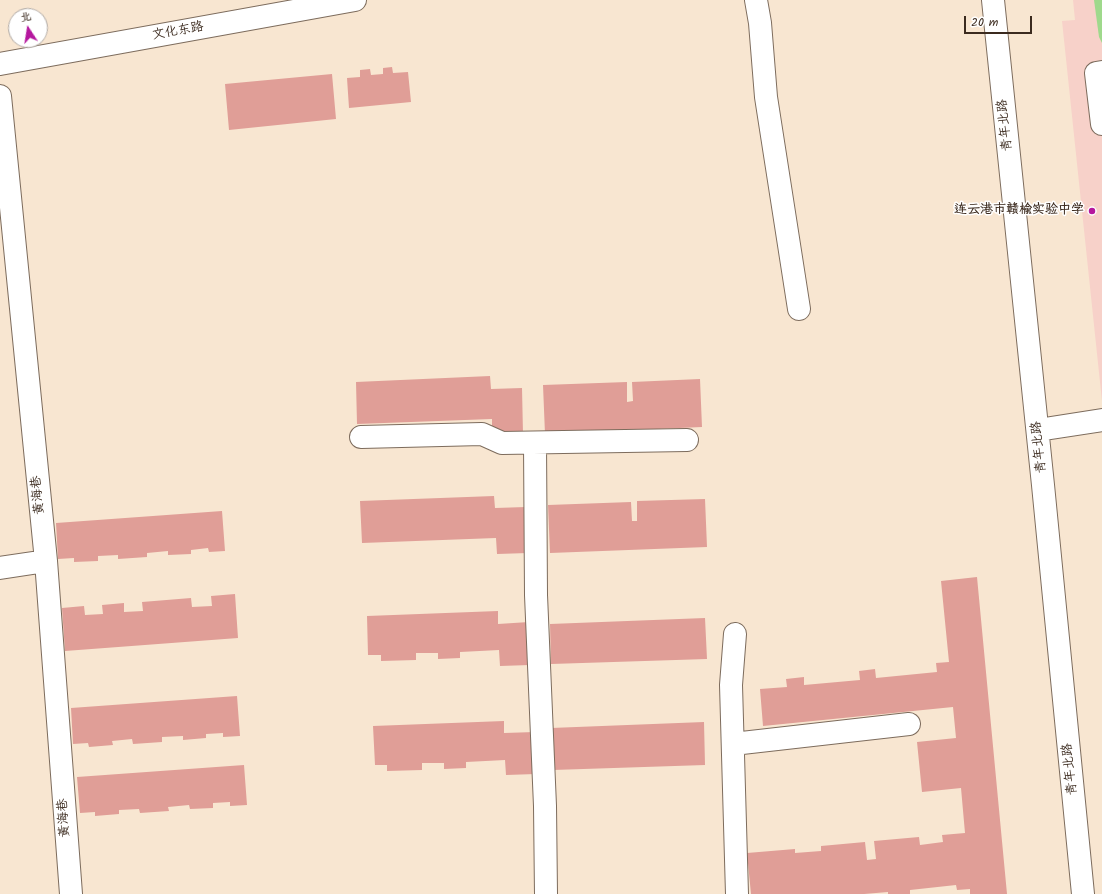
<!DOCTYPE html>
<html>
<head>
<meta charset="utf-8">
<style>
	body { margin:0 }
	#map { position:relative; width:1102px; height:894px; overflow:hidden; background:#f8e6d1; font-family:Kalam,"LXGW WenKai TC",sans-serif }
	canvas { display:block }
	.north { position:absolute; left:8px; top:8px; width:40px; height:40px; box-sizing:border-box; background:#fff; border:1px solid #b1aaa5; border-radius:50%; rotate:348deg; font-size:11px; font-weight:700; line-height:16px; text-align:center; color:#3b2a1e }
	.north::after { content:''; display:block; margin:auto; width:14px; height:18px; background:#b5179e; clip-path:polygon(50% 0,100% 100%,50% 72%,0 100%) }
	.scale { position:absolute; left:964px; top:16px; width:68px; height:18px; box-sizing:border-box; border:2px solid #3b2a1e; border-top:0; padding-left:5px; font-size:12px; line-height:14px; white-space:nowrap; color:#3b2a1e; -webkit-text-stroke:3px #fff; paint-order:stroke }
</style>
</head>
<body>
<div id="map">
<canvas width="1102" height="894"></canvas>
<div class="north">北</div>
<div class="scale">20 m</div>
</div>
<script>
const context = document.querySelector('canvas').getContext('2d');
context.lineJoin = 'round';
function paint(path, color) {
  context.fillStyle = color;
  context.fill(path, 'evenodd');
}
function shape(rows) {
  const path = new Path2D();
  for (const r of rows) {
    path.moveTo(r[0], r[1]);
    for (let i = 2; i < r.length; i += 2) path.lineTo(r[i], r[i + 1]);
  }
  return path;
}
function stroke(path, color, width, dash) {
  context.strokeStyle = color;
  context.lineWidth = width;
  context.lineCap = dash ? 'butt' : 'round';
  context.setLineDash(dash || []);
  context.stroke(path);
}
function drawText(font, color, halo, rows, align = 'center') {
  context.font = font + ' Kalam,"LXGW WenKai TC",sans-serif';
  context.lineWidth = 3;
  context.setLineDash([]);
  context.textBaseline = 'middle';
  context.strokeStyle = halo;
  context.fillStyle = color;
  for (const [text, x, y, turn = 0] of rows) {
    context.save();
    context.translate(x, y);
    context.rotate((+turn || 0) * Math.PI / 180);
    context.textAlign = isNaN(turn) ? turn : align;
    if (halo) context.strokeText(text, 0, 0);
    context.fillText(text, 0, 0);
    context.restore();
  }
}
const built = shape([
	[1073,0,1102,0,1102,401,1062,21,1075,20]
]);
const green = shape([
	[1094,0,1102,0,1102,43,1099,37]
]);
const building = shape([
	[392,67,393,73,408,72,411,102,349,108,347,78,360,77,360,70,370,69,371,75,383,74,383,68],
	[332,74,336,119,229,130,225,84],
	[490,376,491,389,522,388,523,434,492,435,492,419,357,424,356,382],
	[700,379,702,427,545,434,543,385,627,382,627,402,633,401,632,382],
	[494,496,495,508,526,507,528,553,497,554,496,538,362,543,360,501],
	[705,499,707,547,550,553,548,505,631,502,632,521,637,521,637,501],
	[222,511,225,551,209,552,208,548,191,550,191,554,168,555,168,551,147,553,147,557,118,559,118,555,98,556,98,561,74,562,74,558,58,559,56,523],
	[977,577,1007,894,970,894,970,889,957,890,956,885,910,890,910,894,888,894,888,892,864,894,751,894,747,853,795,849,795,853,821,851,821,846,865,842,867,860,876,859,874,841,919,837,920,845,943,842,942,835,965,833,961,788,922,792,917,742,956,738,953,707,763,726,760,689,787,687,786,679,804,677,804,685,860,680,859,671,875,669,876,678,937,672,936,663,949,662,941,581],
	[235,594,238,638,65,651,62,608,84,606,85,615,103,614,102,605,124,603,124,612,143,611,142,602,191,598,192,607,212,606,211,596],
	[498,611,498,624,529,622,530,665,500,666,499,650,460,652,460,658,438,659,438,653,416,653,416,660,381,661,381,655,368,655,367,616],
	[705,618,707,659,551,664,550,624],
	[237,696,240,736,223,737,223,733,206,734,206,738,183,740,183,736,162,737,162,742,133,744,132,739,112,741,113,745,89,747,88,743,73,744,71,708],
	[504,721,504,733,535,732,536,774,506,775,505,760,466,762,466,768,444,769,444,763,422,763,422,770,387,771,387,765,375,765,373,726],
	[704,722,705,765,553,770,551,728],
	[244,765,247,805,230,806,230,802,213,803,213,808,190,809,189,805,168,807,169,811,140,813,139,809,119,810,119,814,95,816,95,812,80,813,77,777]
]);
const minor = shape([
	[756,0,760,23,766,97,799,309],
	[993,0,1043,485,1083,894],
	[0,64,355,0],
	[1102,72,1096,73,1102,124],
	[0,96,46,561,71,894],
	[1038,430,1102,420],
	[361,437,482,434,502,443,687,440],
	[535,443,536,595,545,806,546,894],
	[0,568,46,561],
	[735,634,731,685,737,894],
	[733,744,909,724]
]);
const markers = [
	[1092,211,4,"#b5179e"]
];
const streetNames = [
	["文化东路",178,32,-10],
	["青年北路",1006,125,-96],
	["青年北路",1040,447,-96],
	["黄海巷",39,495,-96],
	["青年北路",1071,769,-96],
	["黄海巷",65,818,-94]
];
const poiNames = [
	["连云港市赣榆实验中学",1084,211]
];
paint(built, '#f7d1c9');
paint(green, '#9fd98c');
paint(building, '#e09e97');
stroke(minor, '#7d6c5d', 24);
stroke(minor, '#fff', 22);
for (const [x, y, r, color] of markers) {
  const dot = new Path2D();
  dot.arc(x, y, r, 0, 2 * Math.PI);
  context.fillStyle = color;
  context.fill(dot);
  stroke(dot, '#fff', 1.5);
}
drawText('13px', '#3b2a1e', '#fff', streetNames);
drawText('bold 13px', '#3b2a1e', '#fff', poiNames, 'right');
</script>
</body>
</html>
